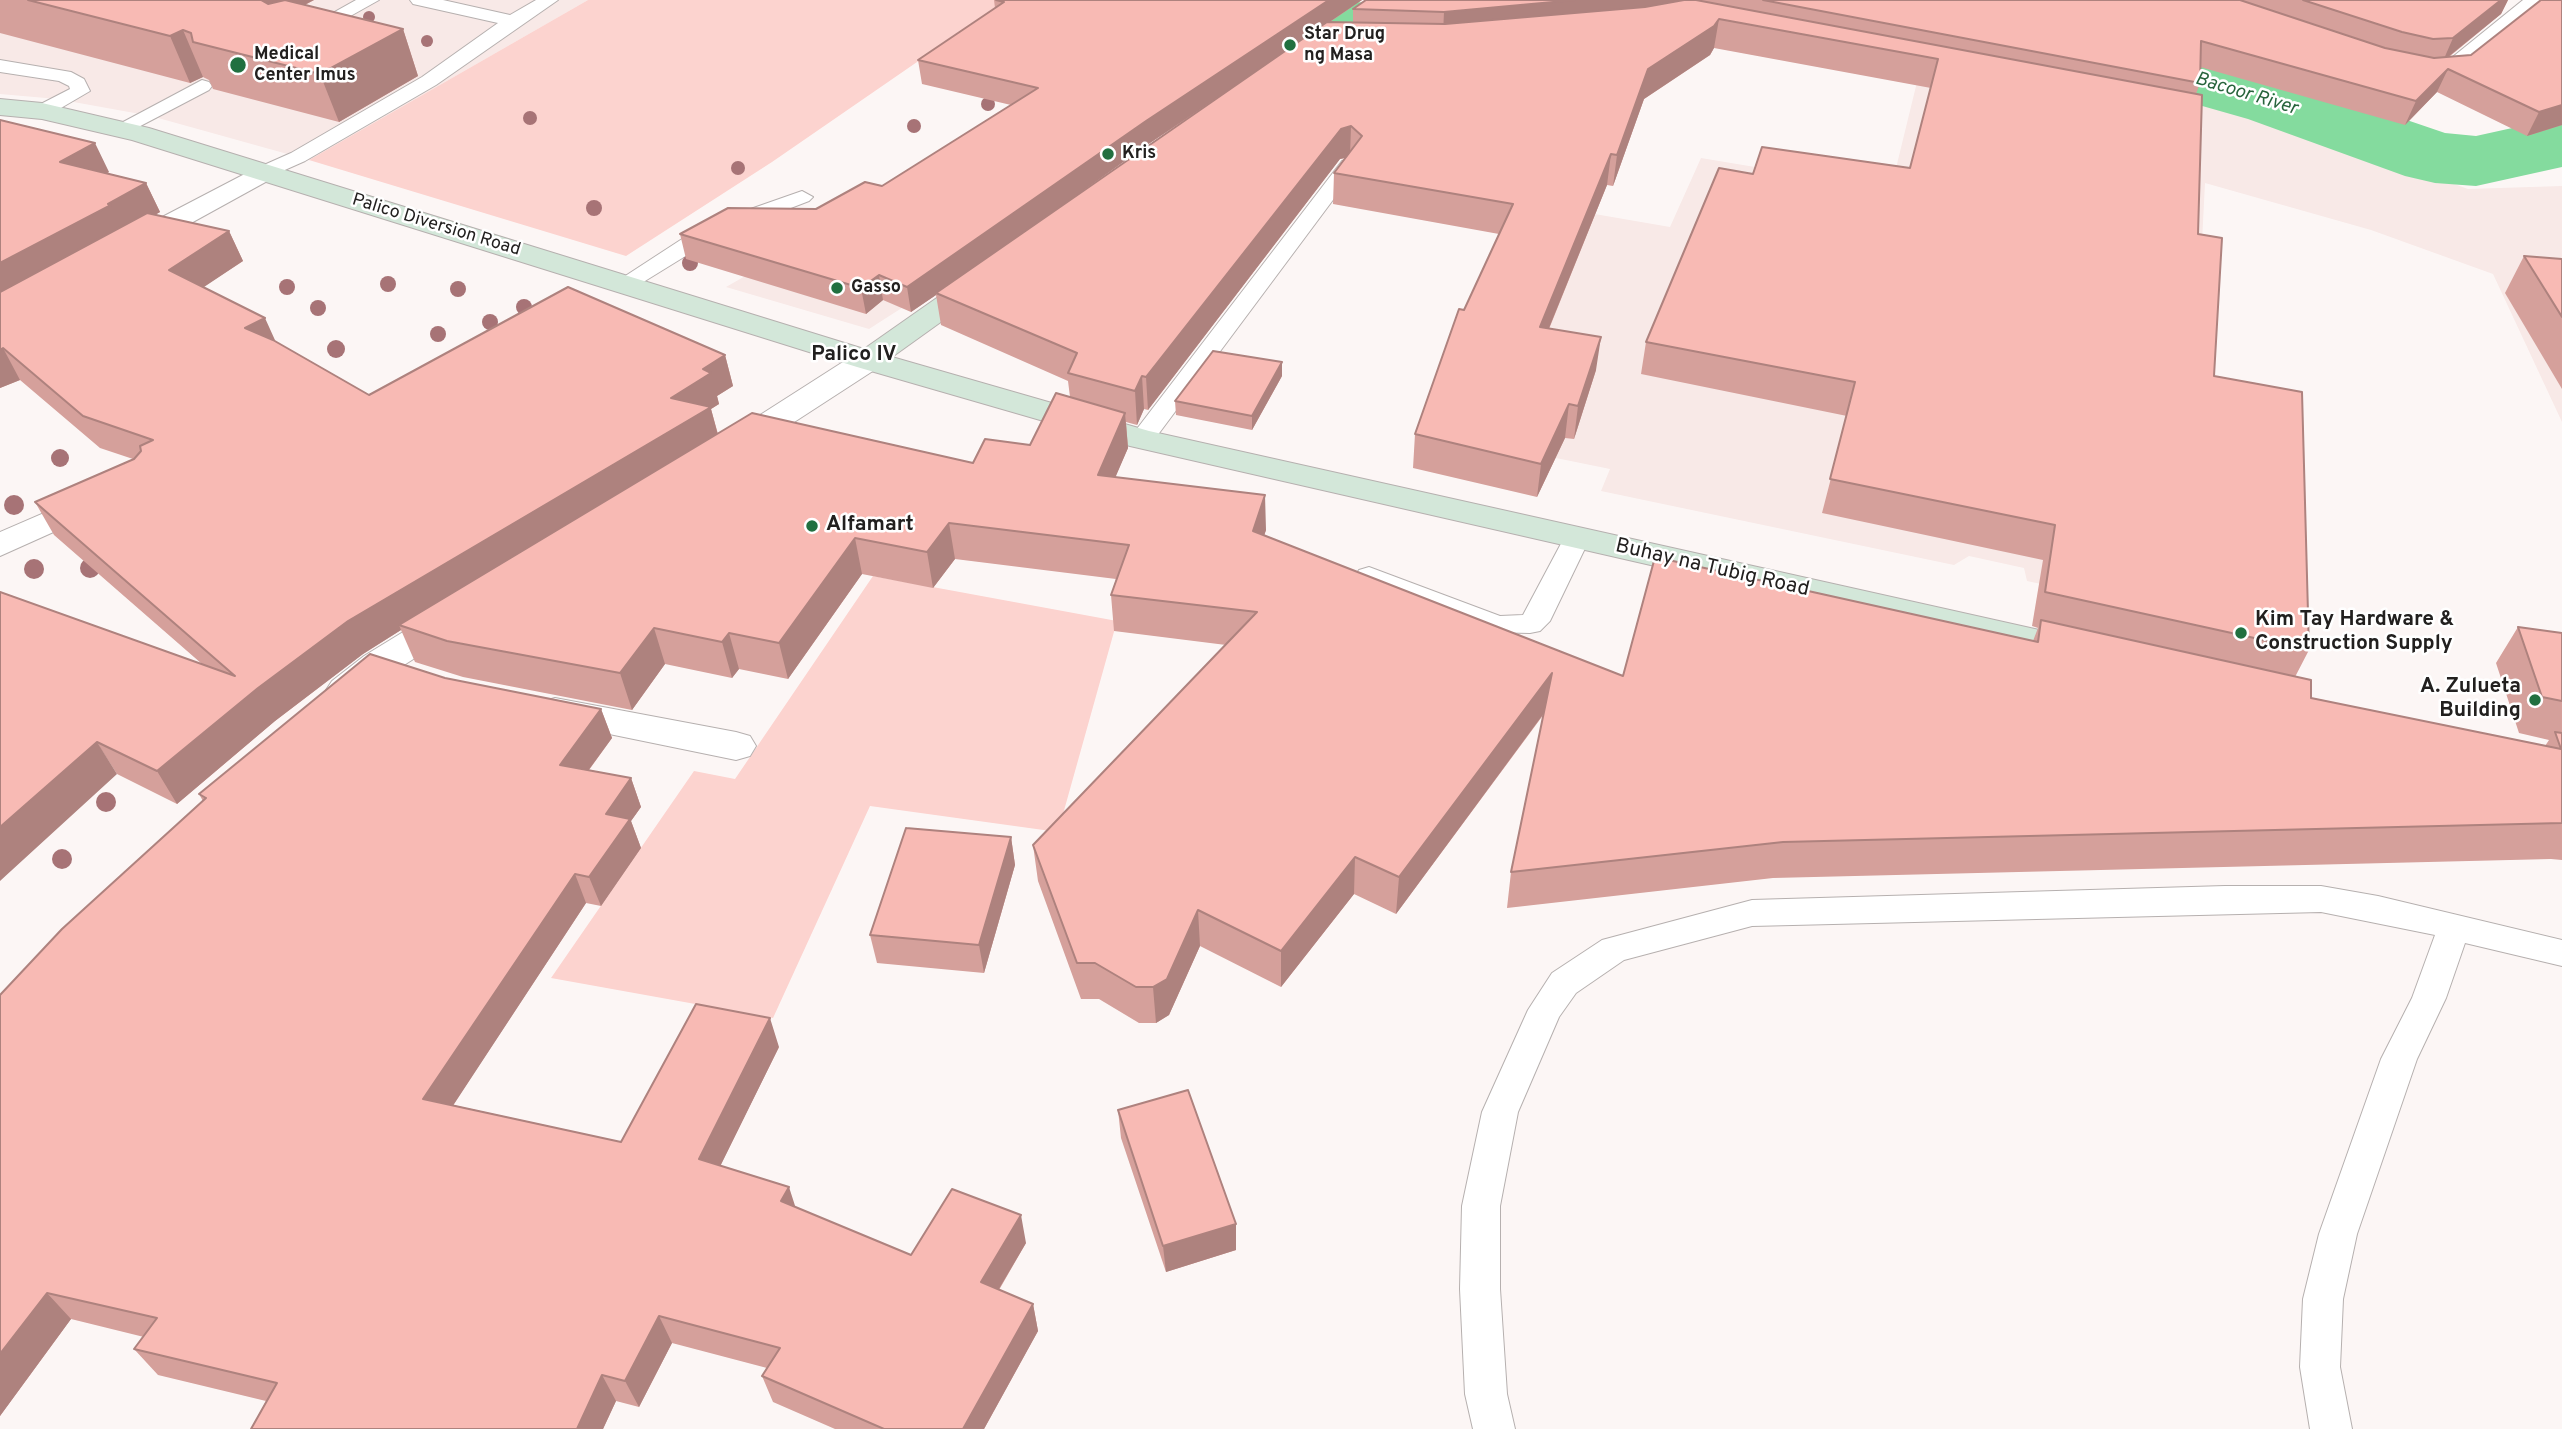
<!DOCTYPE html>
<html>
<head>
<meta charset="utf-8">
<style>
	body { margin:0 }
	canvas { display:block; background:#fcf6f5 }
</style>
</head>
<body>
<canvas width="2562" height="1429"></canvas>
<script>
const context = document.querySelector('canvas').getContext('2d');
context.lineJoin = 'round';
function paint(path, color) {
  context.fillStyle = color;
  context.fill(path, 'evenodd');
}
function shape(rows) {
  const path = new Path2D();
  for (const r of rows) {
    path.moveTo(r[0], r[1]);
    for (let i = 2; i < r.length; i += 2) path.lineTo(r[i], r[i + 1]);
  }
  return path;
}
function stroke(path, color, width, dash) {
  context.strokeStyle = color;
  context.lineWidth = width;
  context.lineCap = dash ? 'butt' : 'round';
  context.setLineDash(dash || []);
  context.stroke(path);
}
function drawText(font, color, halo, rows, align = 'center') {
  context.font = font + ' Overpass,sans-serif';
  context.lineWidth = 5;
  context.setLineDash([]);
  context.textBaseline = 'middle';
  context.strokeStyle = halo;
  context.fillStyle = color;
  for (const [text, x, y, turn = 0] of rows) {
    context.save();
    context.translate(x, y);
    context.rotate((+turn || 0) * Math.PI / 180);
    context.textAlign = isNaN(turn) ? turn : align;
    if (halo) context.strokeText(text, 0, 0);
    context.fillText(text, 0, 0);
    context.restore();
  }
}
const built = shape([
	[61,0,588,0,309,160,151,116,57,99,0,94,0,27],
	[1917,82,2183,94,2295,126,2468,189,2562,186,2562,422,2493,274,2371,230,2205,183,2183,615,2027,581,2024,568,1969,556,1954,565,1601,491,1610,469,1551,457,1489,466,1583,212,1670,227,1701,158,1785,172,1888,201],
	[812,238,958,272,869,329,726,287]
]);
const green = shape([
	[588,0,1007,0,772,162,626,256,309,160],
	[873,576,1117,621,1058,832,870,806,773,1018,551,978,694,771,735,779]
]);
const river = shape([
	[1216,0,1341,0,1414,9,1508,0,1699,0,1688,16,1623,33,1414,55,1342,46,1227,16,1216,0],
	[1895,0,2003,0,2304,85,2445,133,2476,136,2562,117,2562,167,2476,186,2435,183,2405,176,2248,119,1981,43,1906,16,1895,0]
]);
const service = shape([
	[356,0,379,0,313,37,299,37,297,33,356,0],
	[410,0,443,0,510,15,536,0,558,0,436,85,305,161,269,177,255,177,252,173,255,169,291,153,422,77,498,23,413,4,410,0],
	[0,60,71,72,84,79,90,91,49,115,35,115,32,111,35,107,70,89,69,86,59,81,0,72,0,60],
	[202,80,209,82,212,86,209,90,127,133,113,133,110,129,202,80],
	[1349,159,1359,165,1151,444,1133,444,1129,439,1133,434,1342,161,1349,159],
	[802,191,813,197,809,201,718,236,632,289,616,289,613,284,702,226,802,191],
	[1577,530,1586,532,1590,538,1550,621,1540,631,1530,633,1487,632,1359,582,1355,576,1359,570,1369,567,1500,616,1523,615,1564,538,1568,532,1577,530],
	[2225,886,2321,886,2378,896,2562,940,2562,966,2465,943,2446,998,2417,1059,2357,1234,2343,1299,2340,1367,2352,1429,2310,1429,2300,1367,2303,1299,2319,1234,2381,1059,2412,998,2435,935,2321,912,1752,926,1624,960,1576,993,1559,1017,1518,1112,1500,1206,1500,1289,1507,1394,1515,1429,1473,1429,1465,1394,1460,1289,1462,1206,1482,1112,1528,1010,1552,973,1602,940,1752,900,2225,886]
]);
const minor = shape([
	[2523,0,2549,0,2459,76,2425,79,2416,77,2413,72,2416,67,2444,64,2523,0],
	[262,165,271,167,275,173,271,179,142,250,132,253,122,250,118,244,122,238,262,165],
	[95,491,107,494,112,501,107,508,0,556,0,532,95,491],
	[555,698,736,732,750,736,756,746,750,756,736,760,541,720,536,711,541,702,555,698]
]);
const tertiary = shape([
	[868,351,879,353,883,360,879,367,745,454,733,457,721,454,717,447,721,440,857,353,868,351],
	[452,606,465,610,470,618,465,626,390,674,358,699,345,703,332,699,326,690,332,681,364,656,439,610,452,606]
]);
const secondary = shape([
	[0,99,42,103,149,128,864,349,971,274,981,271,991,274,996,280,991,286,892,357,1149,431,2075,638,2088,641,2094,650,2088,659,2075,662,1130,446,857,367,132,140,42,119,0,115,0,99]
]);
const trees = [
	[369,17,6],
	[427,41,6],
	[988,104,7],
	[530,118,7],
	[914,126,7],
	[738,168,7],
	[594,208,8],
	[690,263,8],
	[388,284,8],
	[287,287,8],
	[458,289,8],
	[524,307,8],
	[318,308,8],
	[490,322,8],
	[438,334,8],
	[336,349,9],
	[60,458,9],
	[14,505,10],
	[90,568,10],
	[34,569,10],
	[106,802,10],
	[62,859,10]
];
const wall = shape([
	[0,0,314,0,305,5,403,29,418,76,339,122,213,89,209,80,203,77,190,83,0,33],
	[994,0,1362,0,1330,22,1353,22,1353,9,1366,0,2508,0,2501,14,2449,57,2471,55,2562,0,2562,125,2527,136,2437,92,2405,125,2200,67,2200,83,2196,94,2198,234,2214,376,2309,650,2295,677,2311,698,2545,746,2549,740,2519,733,2496,663,2518,627,2562,633,2562,860,2551,859,1773,878,1507,908,1511,872,1544,714,1396,914,1354,894,1281,987,1200,946,1169,1015,1156,1023,1139,1023,1099,999,1081,999,1038,881,1033,845,1226,645,1114,631,1111,595,1116,579,955,559,933,588,862,574,788,679,739,669,732,678,665,664,632,710,463,677,415,662,401,630,363,654,275,721,177,804,117,774,0,592,202,664,54,535,35,502,133,459,100,448,20,380,0,388,0,120,109,172,107,173,146,183,160,212,155,215,229,231,243,261,203,287,275,341,369,395,725,355,733,386,717,396,719,404,711,409,718,434,973,463,1030,445,1070,397,1068,381,941,325,936,295,911,312,883,300,866,314,686,259,680,234,816,209,882,186,1011,105,922,84,918,60,995,8],
	[1714,48,1931,88,1910,168,1753,174,1646,342,1641,374,1847,416,1822,513,2043,560,2032,626,2038,628,2033,641,1623,676,1264,536,1266,530,1115,477,1128,448,1126,422,1137,425,1144,409,1148,410,1340,159,1345,158,1334,173,1333,204,1499,234,1464,310,1415,434,1413,468,1537,497,1565,438,1574,439,1596,370,1549,329,1607,185,1613,186,1644,99,1710,55],
	[1215,100,1057,209,1147,145],
	[2524,256,2562,259,2562,389,2505,293],
	[1282,376,1252,430,1176,415,1175,401],
	[445,678,601,709,612,738,589,770,631,778,641,807,631,821,641,848,601,906,586,903,453,1105,621,1142,779,1047,720,1166,796,1207,911,1255,1026,1243,999,1290,1033,1304,1038,1331,984,1429,835,1429,773,1402,762,1376,767,1368,672,1343,639,1407,616,1401,603,1429,251,1429,266,1401,158,1375,134,1349,144,1337,71,1319,0,1416,0,995,203,801,199,794],
	[1011,837,1015,865,984,973,877,963,870,935],
	[1118,1110,1236,1224,1236,1250,1166,1272,1121,1138]
]);
const shadedWall = shape([
	[236,0,314,0,271,22],
	[1329,0,1362,0,1147,145,938,294,936,293,936,295,911,312,907,287,1146,121],
	[1575,0,1688,0,1686,8,1443,34,1444,12],
	[2501,0,2508,0,2501,14,2443,61,2453,38],
	[1719,19,1714,48,1710,55,1644,99,1613,186,1617,155,1648,69],
	[403,29,418,76,339,122,320,74],
	[183,30,203,77,190,83,170,36],
	[2448,69,2437,92,2405,125,2416,101],
	[2562,105,2562,125,2527,136,2539,112],
	[1351,126,1350,157,1340,159,1148,410,1146,377,1341,129],
	[95,143,109,172,74,191,60,162],
	[1611,154,1607,185,1536,360,1540,327],
	[146,183,160,212,0,302,0,263],
	[229,231,243,261,183,301,169,270],
	[879,275,883,300,866,314,861,288],
	[265,318,279,349,245,328],
	[1601,337,1596,370,1574,439,1578,406],
	[3,348,20,380,0,388,0,350],
	[725,355,733,386,717,396,719,404,711,409,719,439,399,625,401,630,363,654,275,721,177,804,157,771,258,688,348,621,671,398,703,369],
	[1282,362,1282,376,1252,430,1252,416],
	[1142,376,1144,409,1137,425,1135,391],
	[1569,404,1565,438,1537,497,1541,464],
	[1125,413,1128,448,1101,511,1098,475],
	[1265,495,1266,530,1253,567,1253,531],
	[949,523,955,559,933,588,927,552],
	[855,538,862,574,788,679,779,643],
	[654,628,665,664,632,710,620,673],
	[729,633,739,669,732,678,722,642],
	[1552,673,1547,709,1396,914,1399,877],
	[601,709,612,738,571,794,560,765],
	[97,742,117,774,0,881,0,827],
	[631,778,641,807,631,821,641,848,601,906,589,877,606,814],
	[1011,837,1015,865,984,973,979,945],
	[1355,857,1354,894,1281,987,1281,951],
	[575,874,586,903,439,1127,423,1099],
	[1198,910,1200,946,1169,1015,1156,1023,1153,987],
	[770,1018,779,1047,710,1187,699,1159],
	[789,1187,798,1215,781,1201],
	[1021,1215,1026,1243,987,1309,981,1282],
	[1236,1224,1236,1250,1166,1272,1163,1246],
	[47,1293,71,1319,0,1416,0,1354],
	[1033,1304,1038,1331,984,1429,963,1429],
	[659,1316,672,1343,639,1407,625,1381],
	[602,1375,616,1401,603,1429,577,1429]
]);
const building = shape([
	[28,0,261,0,268,4,285,0,403,29,320,74,193,42,191,33,183,30,170,36,28,0],
	[996,0,1329,0,1146,121,907,287,879,275,861,288,680,234,728,208,816,209,865,182,882,186,1038,88,918,60,1004,2,996,0],
	[1366,0,1575,0,1444,12,1353,9,1366,0],
	[1684,0,1696,0,2202,95,2198,234,2222,238,2214,376,2302,392,2309,650,2045,592,2055,525,1830,479,1855,382,1646,342,1719,168,1753,174,1762,147,1910,168,1938,59,1719,19,1714,26,1648,69,1617,155,1611,154,1540,327,1601,337,1578,406,1569,404,1541,464,1415,434,1459,309,1464,310,1513,204,1334,173,1362,136,1351,126,1341,129,1146,377,1142,376,1135,391,1068,373,1077,353,936,293,1327,22,1445,24,1645,7,1684,0],
	[1763,0,2240,0,2385,48,2434,58,2471,55,2541,0,2562,0,2562,105,2539,112,2448,69,2416,101,2201,41,2200,83,1763,0],
	[2303,0,2501,0,2453,38,2433,39,2402,32,2303,0],
	[0,120,95,143,60,162,146,183,108,204,111,205,0,263,0,120],
	[147,213,229,231,169,270,265,318,245,328,273,340,369,395,568,287,725,355,703,369,711,373,671,398,711,407,348,621,258,688,157,771,97,742,0,827,0,592,235,676,35,502,134,459,141,451,140,446,153,440,83,416,3,348,0,350,0,292,147,213],
	[2524,256,2562,259,2562,317,2524,256],
	[1213,351,1282,362,1252,416,1175,401,1213,351],
	[1056,393,1125,413,1098,475,1265,495,1253,531,1623,676,1655,557,2038,642,2041,620,2311,680,2311,698,2561,749,2555,732,2562,733,2562,823,1783,842,1511,872,1552,673,1399,877,1355,857,1281,951,1198,910,1167,979,1153,987,1136,987,1095,963,1077,963,1033,845,1257,612,1111,595,1129,545,949,523,927,552,855,538,779,643,729,633,722,642,654,628,620,673,447,641,399,625,752,413,973,463,985,439,1030,445,1056,393],
	[2518,627,2562,633,2562,701,2542,697,2518,627],
	[370,654,445,678,601,709,560,765,631,778,606,814,630,819,589,877,575,874,423,1099,621,1142,696,1004,770,1018,699,1159,789,1187,781,1201,911,1255,952,1189,1021,1215,981,1282,1033,1304,963,1429,884,1429,762,1376,780,1348,659,1316,625,1381,602,1375,577,1429,251,1429,277,1383,134,1349,157,1318,47,1293,0,1354,0,995,62,929,206,798,199,794,370,654],
	[906,828,1011,837,979,945,870,935,906,828],
	[1188,1090,1236,1224,1163,1246,1118,1110,1188,1090]
]);
const markers = [
	[1290,45,7,"#217040"],
	[238,65,9,"#217040"],
	[1108,154,7,"#217040"],
	[837,288,7,"#217040"],
	[812,526,7,"#217040"],
	[2241,633,7,"#217040"],
	[2535,700,7,"#217040"]
];
const farPoinames = [
	["Star Drug",1304,35],
	["ng Masa",1304,56],
	["Medical",254,55],
	["Center Imus",254,76],
	["Kris",1122,154],
	["Gasso",851,288]
];
const farStreetnames = [
	["Palico Diversion Road",436,226,17]
];
const farWaternames = [
	["Bacoor River",2246,95,17]
];
const farQuarternames = [
	["Palico IV",854,356]
];
const poiNames = [
	["Alfamart",826,526],
	["Kim Tay Hardware &",2255,621],
	["Construction Supply",2255,645],
	["A. Zulueta",2521,688,"right"],
	["Building",2521,712,"right"]
];
const streetNames = [
	["Buhay na Tubig Road",1712,569,13]
];
paint(built, '#f8e9e7');
paint(green, '#fcd3cf');
paint(river, '#84db9e');
stroke(service, '#b6b0af', 2);
stroke(minor, '#b6b0af', 2);
stroke(tertiary, '#b6b0af', 2);
stroke(secondary, '#b6b0af', 2);
paint(service, '#fff');
paint(minor, '#fff');
paint(tertiary, '#fff');
paint(secondary, '#d3e7d9');
context.fillStyle = '#a77376';
for (const [x, y, r] of trees) {
  context.beginPath();
  context.arc(x, y, r, 0, 2 * Math.PI);
  context.fill();
}
paint(wall, '#d5a09b');
paint(shadedWall, '#ae827e');
paint(building, '#f8bab4');
stroke(building, '#ae827e', 2);
for (const [x, y, r, color] of markers) {
  const dot = new Path2D();
  dot.arc(x, y, r, 0, 2 * Math.PI);
  context.fillStyle = color;
  context.fill(dot);
  stroke(dot, '#fff', 2.5);
}
drawText('bold 18px', '#22201f', '#fff', farPoinames, 'left');
drawText('18px', '#22201f', '#fff', farStreetnames);
drawText('italic 19px', '#27643c', '#fff', farWaternames);
drawText('bold 21px', '#22201f', '#fff', farQuarternames);
drawText('bold 21px', '#22201f', '#fff', poiNames, 'left');
drawText('21px', '#22201f', '#fff', streetNames);
</script>
</body>
</html>
